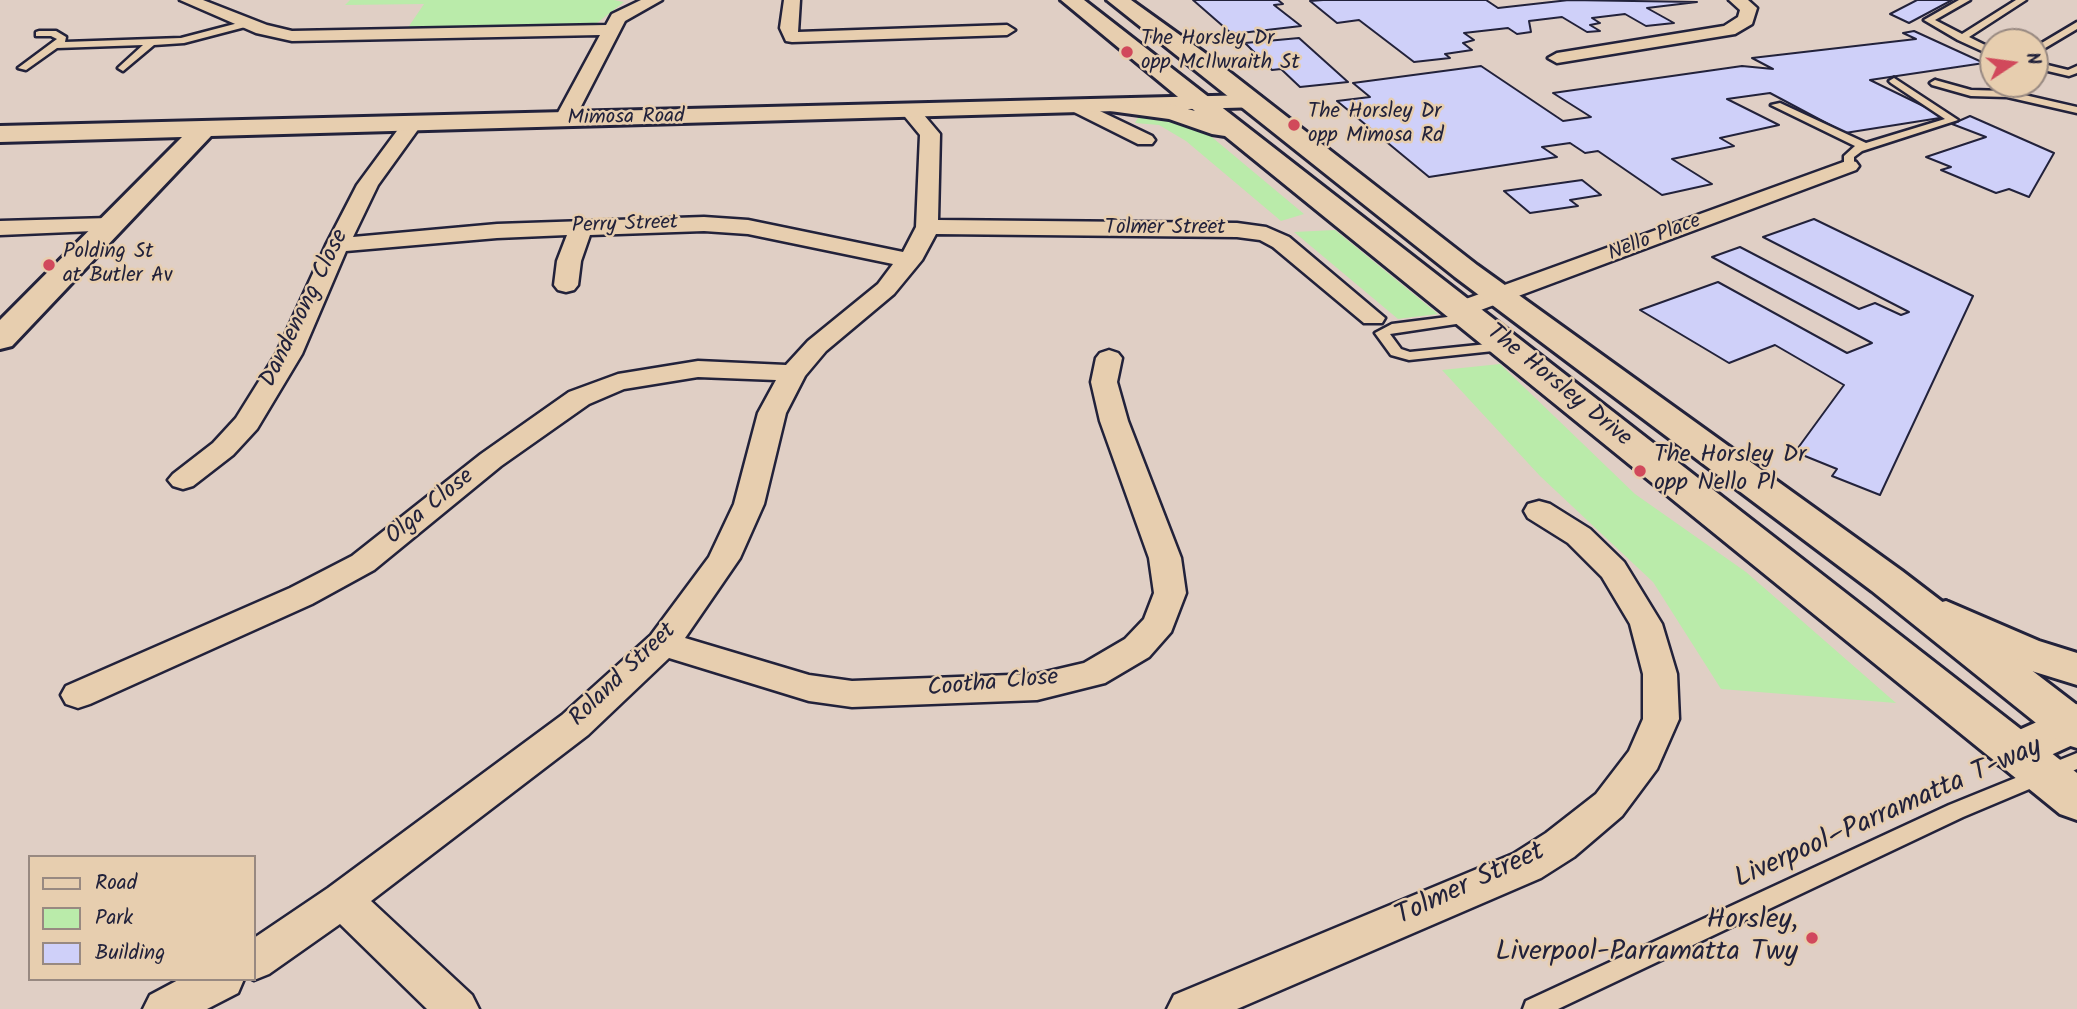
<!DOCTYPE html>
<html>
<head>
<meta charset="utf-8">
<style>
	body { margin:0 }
	#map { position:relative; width:2077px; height:1009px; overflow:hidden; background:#e0cfc5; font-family:Kalam,sans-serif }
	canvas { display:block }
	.legend { position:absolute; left:28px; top:855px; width:228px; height:126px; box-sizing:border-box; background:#e7ceaf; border:2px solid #988981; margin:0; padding:9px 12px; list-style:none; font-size:21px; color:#22223b }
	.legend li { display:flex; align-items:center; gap:14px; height:35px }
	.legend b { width:35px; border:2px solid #988981 }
	.north { position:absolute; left:1979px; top:28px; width:70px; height:70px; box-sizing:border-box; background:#e7ceaf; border:2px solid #988981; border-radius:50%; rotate:77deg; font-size:19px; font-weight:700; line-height:28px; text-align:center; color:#22223b }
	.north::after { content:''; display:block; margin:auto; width:24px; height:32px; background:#d1495b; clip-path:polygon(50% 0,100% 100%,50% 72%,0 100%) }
</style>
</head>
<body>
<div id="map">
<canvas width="2077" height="1009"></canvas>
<ul class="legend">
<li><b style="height:9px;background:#e7ceaf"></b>Road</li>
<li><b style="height:19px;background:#baebaa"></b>Park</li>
<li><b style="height:19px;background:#cfd0f9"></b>Building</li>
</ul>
<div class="north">N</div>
</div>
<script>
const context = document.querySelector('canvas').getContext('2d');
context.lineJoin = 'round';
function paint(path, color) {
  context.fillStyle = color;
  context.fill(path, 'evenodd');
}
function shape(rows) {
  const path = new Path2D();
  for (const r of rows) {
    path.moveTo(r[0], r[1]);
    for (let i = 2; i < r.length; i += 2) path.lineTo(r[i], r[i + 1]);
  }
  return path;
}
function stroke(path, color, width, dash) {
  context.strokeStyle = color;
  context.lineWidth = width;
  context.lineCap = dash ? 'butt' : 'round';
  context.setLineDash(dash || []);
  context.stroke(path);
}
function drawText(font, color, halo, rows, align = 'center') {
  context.font = font + ' Kalam,sans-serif';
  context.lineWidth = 5;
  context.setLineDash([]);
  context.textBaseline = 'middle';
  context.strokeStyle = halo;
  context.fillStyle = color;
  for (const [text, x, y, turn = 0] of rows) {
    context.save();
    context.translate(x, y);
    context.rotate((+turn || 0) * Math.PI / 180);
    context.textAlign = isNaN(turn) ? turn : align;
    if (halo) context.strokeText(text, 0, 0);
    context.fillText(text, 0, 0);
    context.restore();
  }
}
const green = shape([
	[350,0,614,0,624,2,593,26,407,29,424,4,345,5],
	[1139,116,1169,119,1207,133,1304,214,1281,221,1186,141,1159,125,1135,123],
	[1335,230,1438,314,1398,319,1294,232],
	[1500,364,1635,494,1746,572,1896,703,1721,689,1653,582,1540,476,1442,370]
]);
const building = shape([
	[1193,0,1278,0,1283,4,1274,5,1301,26,1232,34,1193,0],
	[1323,0,1486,0,1498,8,1569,0,1697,2,1647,8,1674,23,1646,26,1625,14,1592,18,1600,23,1590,25,1600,31,1587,32,1562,17,1529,21,1531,32,1517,34,1508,28,1464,33,1474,40,1463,43,1472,50,1445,54,1450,58,1414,62,1359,20,1337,23,1310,1,1323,0],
	[1917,0,1952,0,1909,23,1890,14,1917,0],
	[1914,31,1984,63,1870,80,1946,117,1845,133,1770,93,1727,99,1779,125,1720,138,1734,146,1672,159,1712,184,1662,195,1598,151,1585,153,1570,143,1542,147,1557,157,1429,177,1337,101,1370,97,1353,83,1481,66,1563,121,1591,117,1553,93,1742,66,1773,69,1752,58,1916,39,1903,33,1914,31],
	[1299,38,1348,82,1300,87,1281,69,1272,70,1245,43,1299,38],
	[1970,116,2054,153,2029,197,2009,189,1996,193,1941,170,1951,167,1926,157,1986,137,1952,124,1970,116],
	[1582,180,1601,195,1570,200,1578,206,1530,213,1504,191,1582,180],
	[1814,219,1973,296,1880,495,1832,476,1837,469,1795,452,1844,385,1775,345,1729,363,1640,310,1718,282,1847,353,1872,343,1712,257,1740,247,1859,309,1875,303,1901,315,1909,312,1763,237,1814,219]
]);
const lane = shape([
	[1959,0,1970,0,1935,20,1962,34,2016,0,2026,0,1969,37,1993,49,1993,56,1958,40,1924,20,1959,0],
	[246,21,249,22,249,26,184,43,154,45,123,71,118,68,120,66,143,45,57,48,26,70,18,68,57,39,51,36,36,36,36,32,39,31,56,31,66,37,65,42,181,38,246,21],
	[2077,22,2077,29,2035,54,2035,47,2077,22],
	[2035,62,2068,70,2077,66,2077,73,2069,76,2035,68,2035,62],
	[1894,78,1958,120,1862,151,1854,157,1854,166,1849,169,1844,166,1844,156,1855,146,1771,105,1780,103,1866,143,1945,119,1891,83,1889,81,1894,78],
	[1935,80,1971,90,2007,91,2077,107,2077,113,2007,97,1971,96,1932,85,1930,83,1935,80],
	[1471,314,1476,315,1476,321,1390,334,1401,349,1410,352,1507,342,1512,343,1514,346,1512,349,1409,360,1391,355,1375,333,1392,324,1471,314],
	[2077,753,2077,769,1963,817,1558,1009,1523,1009,1526,1001,1949,805,2077,753]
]);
const street = shape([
	[180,0,203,0,267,25,292,31,606,25,612,14,641,0,662,0,625,21,574,120,564,126,554,120,600,35,292,41,256,33,180,0],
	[784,0,800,0,798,32,1007,25,1015,30,1007,35,792,42,786,41,780,28,784,0],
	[1729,0,1748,0,1757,8,1752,24,1735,34,1557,63,1548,58,1557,53,1724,26,1738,17,1740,10,1729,0],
	[1079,101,1152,136,1155,140,1152,144,1138,144,1072,111,1069,107,1072,103,1079,101],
	[911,106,918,108,940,134,938,220,1237,223,1266,227,1289,237,1385,318,1382,323,1364,323,1273,247,1260,240,1237,237,936,234,922,260,894,294,826,351,805,376,786,413,764,504,740,558,685,638,809,675,852,681,1037,674,1084,663,1125,639,1144,619,1154,593,1149,558,1100,421,1091,382,1096,358,1100,353,1109,350,1118,353,1122,358,1117,382,1128,421,1181,558,1186,593,1171,632,1149,657,1105,683,1037,700,852,707,809,701,669,658,588,735,371,901,472,995,479,1009,427,1009,340,924,269,974,254,980,252,979,254,938,328,888,562,715,651,635,709,557,734,504,758,413,776,380,698,377,624,389,589,404,501,466,374,570,312,604,90,704,78,708,66,704,61,695,66,686,290,588,352,556,481,454,569,392,618,374,698,361,786,365,808,341,878,284,893,264,748,234,704,231,590,235,581,261,578,285,574,290,566,292,558,290,554,285,557,261,567,235,497,238,346,251,302,354,257,429,233,455,193,486,183,489,173,486,168,480,173,474,213,443,236,418,276,354,326,245,357,185,405,120,419,120,422,124,378,185,353,237,497,224,704,217,748,220,903,252,916,227,920,135,901,112,911,106],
	[1849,160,1856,162,1859,166,1856,170,1470,314,1461,316,1452,314,1449,309,1452,304,1849,160],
	[109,218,117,220,120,225,117,230,0,235,0,221,109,218],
	[1539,501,1550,504,1590,529,1624,562,1662,624,1677,674,1679,719,1657,769,1622,816,1574,857,1541,878,1237,1009,1167,1009,1174,995,1513,854,1546,833,1596,794,1629,751,1643,719,1643,674,1630,624,1602,577,1568,543,1528,518,1524,511,1528,504,1539,501],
	[180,979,244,979,238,993,207,1009,143,1009,150,995,180,979]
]);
const secondary = shape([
	[1252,95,1261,97,1264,102,1261,107,211,136,12,346,0,349,0,320,182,137,0,142,0,126,1252,95],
	[1946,601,2039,641,2077,653,2077,685,2009,664,1931,627,1925,616,1931,605,1946,601],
	[2077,704,2077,743,2016,771,1999,765,1992,752,1999,739,2077,704]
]);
const primary = shape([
	[1061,0,1084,0,2077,773,2077,820,2060,814,1225,136,1212,134,1169,119,1110,111,1107,106,1110,101,1119,99,1173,105,1195,111,1061,0],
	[1107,0,1131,0,1209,56,1477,265,1902,571,2077,705,2077,748,2061,743,1872,591,1455,277,1107,0]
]);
const markers = [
	[1127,52,7,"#d1495b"],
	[1294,125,7,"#d1495b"],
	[49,265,7,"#d1495b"],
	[1640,471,7,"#d1495b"],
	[1812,938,7,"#d1495b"]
];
const farPoinames = [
	["The Horsley Dr",1141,40],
	["opp McIlwraith St",1141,64],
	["The Horsley Dr",1308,113],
	["opp Mimosa Rd",1308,137],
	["Polding St",63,253],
	["at Butler Av",63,277]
];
const farStreetnames = [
	["Mimosa Road",626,119,-1],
	["Perry Street",625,226,-2],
	["Tolmer Street",1165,229],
	["Nello Place",1655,239,-21]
];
const streetNames = [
	["Dandenong Close",306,309,-64],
	["The Horsley Drive",1558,387,39],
	["Olga Close",431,508,-39],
	["Roland Street",624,676,-44],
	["Cootha Close",993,685,-5]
];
const poiNames = [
	["The Horsley Dr",1654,457],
	["opp Nello Pl",1654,485]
];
const nearStreetnames = [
	["Liverpool–Parramatta T-way",1889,815,-24],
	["Tolmer Street",1471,886,-25]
];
const nearPoinames = [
	["Horsley,",1798,922],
	["Liverpool-Parramatta Twy",1798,954]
];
paint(green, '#baebaa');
paint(building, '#cfd0f9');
stroke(building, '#22223b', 2);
stroke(lane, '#22223b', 5);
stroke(street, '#22223b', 5);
stroke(secondary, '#22223b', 6);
stroke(primary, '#22223b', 6);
paint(lane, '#e7ceaf');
paint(street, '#e7ceaf');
paint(secondary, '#e7ceaf');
paint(primary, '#e7ceaf');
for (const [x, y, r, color] of markers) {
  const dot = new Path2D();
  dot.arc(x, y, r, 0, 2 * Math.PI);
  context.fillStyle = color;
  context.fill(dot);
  stroke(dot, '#e7ceaf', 2.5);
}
drawText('21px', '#22223b', '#e7ceaf', farPoinames, 'left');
drawText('21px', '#22223b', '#e7ceaf', farStreetnames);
drawText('24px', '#22223b', '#e7ceaf', streetNames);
drawText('24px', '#22223b', '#e7ceaf', poiNames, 'left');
drawText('28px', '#22223b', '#e7ceaf', nearStreetnames);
drawText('28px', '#22223b', '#e7ceaf', nearPoinames, 'right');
</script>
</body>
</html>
